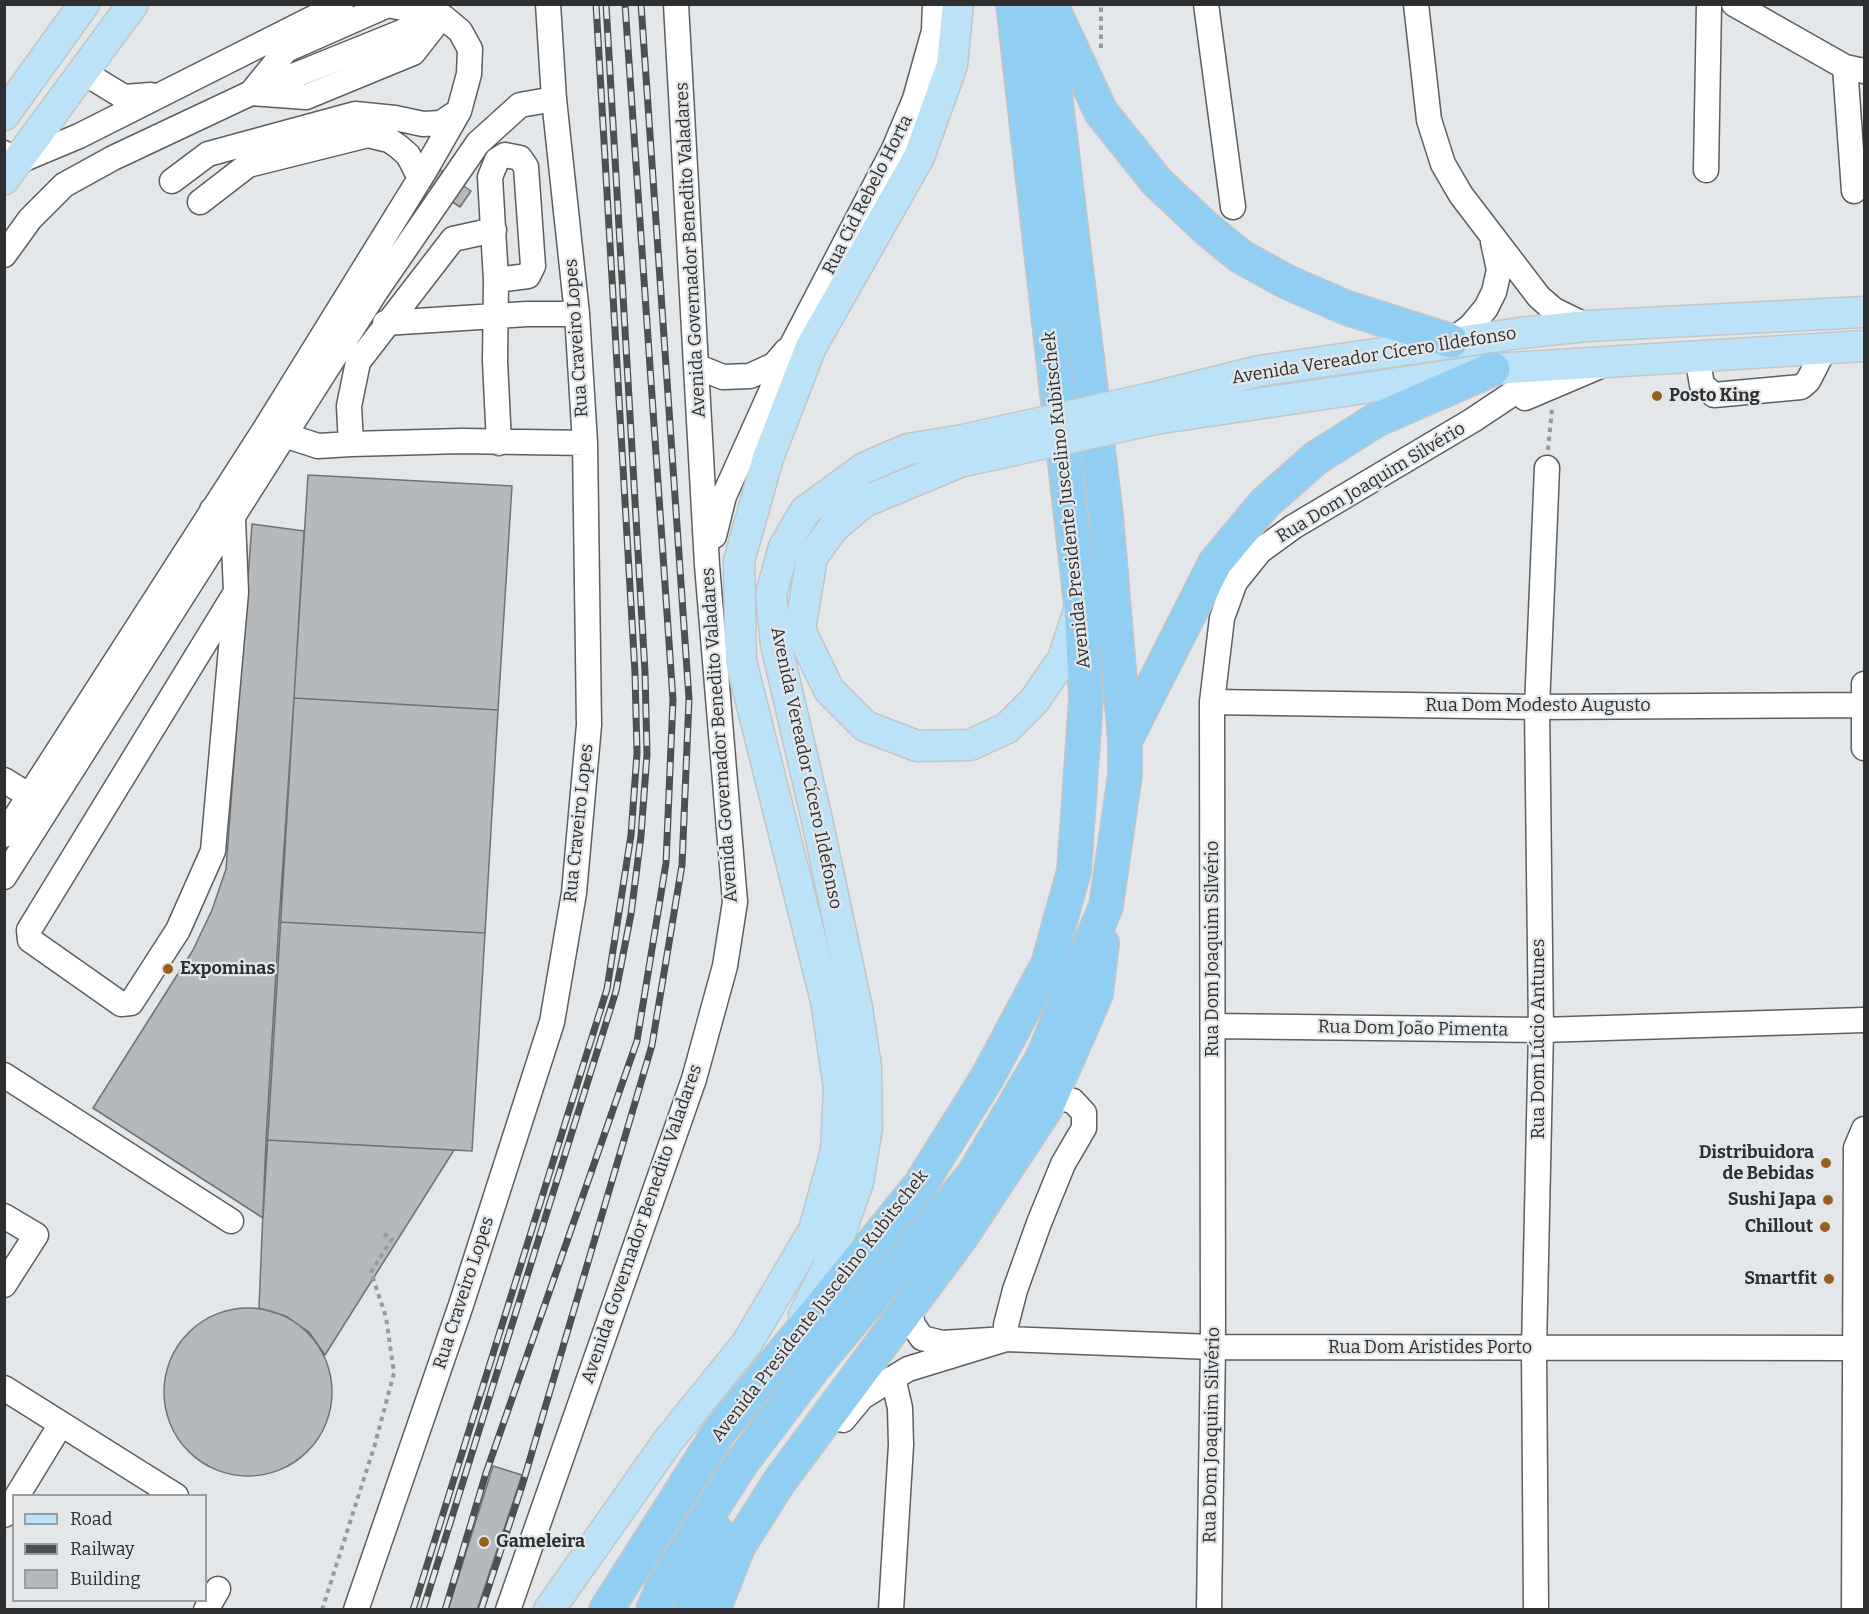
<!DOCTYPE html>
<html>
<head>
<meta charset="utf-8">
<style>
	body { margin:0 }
	#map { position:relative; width:1869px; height:1614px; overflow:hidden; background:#e3e7e9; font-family:Bitter,serif }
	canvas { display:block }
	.frame { position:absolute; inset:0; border:6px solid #2e2f30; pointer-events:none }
	.legend { position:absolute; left:12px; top:1494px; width:195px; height:108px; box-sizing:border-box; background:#e3e7e9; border:2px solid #9b9d9f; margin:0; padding:8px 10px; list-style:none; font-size:18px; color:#2e2f30 }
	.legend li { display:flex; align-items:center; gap:12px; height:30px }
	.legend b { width:30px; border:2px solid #9b9d9f }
</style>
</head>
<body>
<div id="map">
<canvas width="1869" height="1614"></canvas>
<div class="frame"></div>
<ul class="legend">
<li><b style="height:8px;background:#bce2f8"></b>Road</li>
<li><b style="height:8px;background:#4d4f50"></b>Railway</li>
<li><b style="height:16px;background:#b5b9bb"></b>Building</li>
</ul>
</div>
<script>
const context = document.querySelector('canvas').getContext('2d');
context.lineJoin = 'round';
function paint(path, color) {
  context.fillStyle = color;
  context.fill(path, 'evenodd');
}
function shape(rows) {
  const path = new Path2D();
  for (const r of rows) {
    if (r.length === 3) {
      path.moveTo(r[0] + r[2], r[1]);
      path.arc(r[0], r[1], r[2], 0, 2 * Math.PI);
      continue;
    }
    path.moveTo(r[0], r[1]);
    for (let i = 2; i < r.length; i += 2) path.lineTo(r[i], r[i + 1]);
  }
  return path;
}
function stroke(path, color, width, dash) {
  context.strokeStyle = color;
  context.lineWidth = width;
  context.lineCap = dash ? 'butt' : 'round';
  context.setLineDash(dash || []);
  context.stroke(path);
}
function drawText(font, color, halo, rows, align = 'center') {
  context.font = font + ' Bitter,serif';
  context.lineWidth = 4.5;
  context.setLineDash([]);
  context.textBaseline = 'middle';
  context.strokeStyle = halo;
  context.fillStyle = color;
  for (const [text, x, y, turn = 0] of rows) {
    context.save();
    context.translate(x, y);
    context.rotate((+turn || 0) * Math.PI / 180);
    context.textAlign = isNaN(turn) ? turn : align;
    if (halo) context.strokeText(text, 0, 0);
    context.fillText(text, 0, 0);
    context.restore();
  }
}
const building = shape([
	[439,169,471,191,460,207,428,186,439,169],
	[308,475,512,486,498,710,294,698,308,475],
	[252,524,304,531,263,1218,93,1108,193,950,212,910,226,869,252,524],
	[294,698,498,710,485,933,279,922,294,698],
	[279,922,485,933,472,1151,266,1140,279,922],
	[266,1140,454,1150,325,1355,309,1332,286,1316,259,1308,266,1140],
	[248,1392,84],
	[493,1466,522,1475,477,1610,448,1610,493,1466]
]);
const path = shape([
	[1101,48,1101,4],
	[1548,450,1552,409],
	[322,1610,375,1444,394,1373,386,1317,371,1272,392,1239,384,1234]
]);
const minor = shape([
	[1206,4,1233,207],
	[1416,4,1429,120,1443,164,1461,195,1539,297,1554,310,1587,326],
	[1734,4,1845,67,1864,71],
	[1845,67,1854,191],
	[83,72,124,97,151,95],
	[4,153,17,162,79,136,341,4],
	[1706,170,1709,4],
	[172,181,208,154,355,114,395,118,423,124,441,123,459,111],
	[200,202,248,165,368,135,389,140,399,147,408,155,420,178],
	[494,230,453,239,358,362,349,406,351,444,462,441,585,443],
	[4,255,30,219,64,185,113,158,251,93,439,17],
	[496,280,528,276,533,266,526,167,520,158,505,155,497,160,490,177,496,280,495,361,499,443],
	[385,323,527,314,577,314],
	[1451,341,1471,326,1486,308,1494,292,1499,270,1493,242],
	[1697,356,1702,385,1714,395,1801,387,1808,381,1825,348],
	[698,367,723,377,750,376,774,365,786,351],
	[1525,398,1598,367],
	[272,431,318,446,351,444],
	[212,510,233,519,236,592,29,930,30,940,121,1004,131,1003,178,930,213,851,236,592],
	[714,536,724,496,792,345,894,149,915,99,934,31,935,4],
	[1864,684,1864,748],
	[1212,702,1537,707,1864,705],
	[4,780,28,795],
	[4,835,265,429,424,172,459,111,469,74,470,49,460,31,442,16,388,5,286,50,251,93,306,97,413,53,442,16],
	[4,877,376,291,478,143,520,105,554,99],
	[1213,1026,1541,1030,1864,1020],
	[4,1075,231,1221],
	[4,1216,36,1235,4,1285],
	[909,1308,913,1325,922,1338,942,1343,1006,1339,1006,1325,1015,1290,1039,1223,1063,1164,1084,1128,1084,1113,1073,1101,1060,1098,1046,1108],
	[4,1388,176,1496],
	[843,1420,862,1397,908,1369,1006,1339,1213,1347,1855,1348],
	[17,1496,61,1424],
	[4,1515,14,1501],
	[206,1610,218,1589],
	[356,1610,461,1305,552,1022,574,893,589,725,585,443,577,314,554,99,548,4],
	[508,1610,694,1079,725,966,735,902,707,565,676,4],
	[891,1610,901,1445,900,1408,893,1378],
	[1209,1610,1213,1347,1212,702,1222,618,1235,582,1260,551,1293,527,1473,420,1557,364],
	[1536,1610,1534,1349,1541,1030,1537,707,1547,468],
	[1854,1610,1856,1148,1864,1129]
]);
const major = shape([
	[4,115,84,4],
	[4,179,133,4],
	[1151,398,1259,371,1520,333,1587,326,1864,312],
	[1155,419,1493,369,1864,346],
	[960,462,864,502,834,527,812,557,800,630,829,690,865,726,917,746,970,745,1007,728,1034,701,1063,659,1079,610],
	[804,1315,828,1267,858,1182,867,1127,866,1067,857,1008,817,820,776,644,771,594,784,547,805,511,864,468,908,449,958,441],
	[549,1610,668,1441,747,1343,814,1230,836,1151,839,1088,826,1001,741,661,739,561,768,458,811,347,919,157,952,65,958,4]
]);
const highway = shape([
	[1054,11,1101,112,1157,182,1206,228,1240,256,1287,282,1347,308,1451,341],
	[1125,741,1215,563,1265,503,1316,458,1376,420,1493,369],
	[715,1606,738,1547,779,1482,961,1237,1046,1108,1096,994,1102,943],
	[606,1610,719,1432,920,1185,987,1078,1048,964,1074,871,1086,699,1081,605,1013,4],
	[653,1610,663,1586,740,1465,815,1366,974,1174,1043,1057,1106,906,1125,775,1125,741,1106,515,1044,4],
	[691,1610,693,1585,718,1533]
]);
const rail = shape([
	[413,1610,607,989,631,835,637,753,635,673,596,4],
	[423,1610,616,991,631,914,641,836,647,754,645,672,606,4],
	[445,1610,486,1473,637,1041,666,863,673,700,625,4],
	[481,1610,522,1486,652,1045,682,865,689,699,641,4]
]);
const majorBridge = shape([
	[958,441,1151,398],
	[960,462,1155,419]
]);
const markers = [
	[1657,396,6,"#995f1e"],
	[168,969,6,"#995f1e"],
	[1826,1163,6,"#995f1e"],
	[1828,1200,6,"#995f1e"],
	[1825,1227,6,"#995f1e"],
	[1829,1279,6,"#995f1e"],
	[484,1542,6,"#995f1e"]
];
const streetNames = [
	["Rua Cid Rebelo Horta",868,195,-63],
	["Avenida Governador Benedito Valadares",691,250,-93],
	["Rua Craveiro Lopes",577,338,-94],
	["Avenida Vereador Cícero Ildefonso",1374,356,-9],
	["Rua Dom Joaquim Silvério",1371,483,-31],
	["Avenida Presidente Juscelino Kubitschek",1067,500,-96],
	["Rua Dom Modesto Augusto",1538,706],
	["Avenida Governador Benedito Valadares",720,735,-94],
	["Avenida Vereador Cícero Ildefonso",806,768,78],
	["Rua Craveiro Lopes",579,823,-84],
	["Rua Dom Joaquim Silvério",1213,949,-90],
	["Rua Dom João Pimenta",1413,1029,1],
	["Rua Dom Lúcio Antunes",1539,1039,-90],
	["Avenida Governador Benedito Valadares",642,1224,-71],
	["Rua Craveiro Lopes",464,1293,-72],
	["Avenida Presidente Juscelino Kubitschek",820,1306,-52],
	["Rua Dom Aristides Porto",1430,1348],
	["Rua Dom Joaquim Silvério",1212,1435,-89]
];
const poiNames = [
	["Posto King",1669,396,"left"],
	["Expominas",180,969,"left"],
	["Distribuidora",1814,1153],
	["de Bebidas",1814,1174],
	["Sushi Japa",1816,1200],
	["Chillout",1813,1227],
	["Smartfit",1817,1279],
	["Gameleira",496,1542,"left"]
];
paint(building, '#b5b9bb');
stroke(building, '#707375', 1.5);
stroke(minor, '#5c5e60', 27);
stroke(major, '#c4c5c5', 33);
stroke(highway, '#c4c5c5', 36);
stroke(path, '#97999b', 4, [4.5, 4.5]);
stroke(minor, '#fff', 24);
stroke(major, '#bce2f8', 30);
stroke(highway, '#90cff3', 33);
stroke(rail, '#4d4f50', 7);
stroke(rail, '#e3e7e9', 4.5, [14]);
stroke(majorBridge, '#c4c5c5', 33, []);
stroke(majorBridge, '#bce2f8', 30);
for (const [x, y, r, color] of markers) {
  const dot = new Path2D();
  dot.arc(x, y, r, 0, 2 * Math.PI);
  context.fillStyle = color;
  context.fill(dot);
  stroke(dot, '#e3e7e9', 2);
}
drawText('18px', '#2e2f30', '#e3e7e9', streetNames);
drawText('bold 18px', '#2e2f30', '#e3e7e9', poiNames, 'right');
</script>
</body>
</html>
